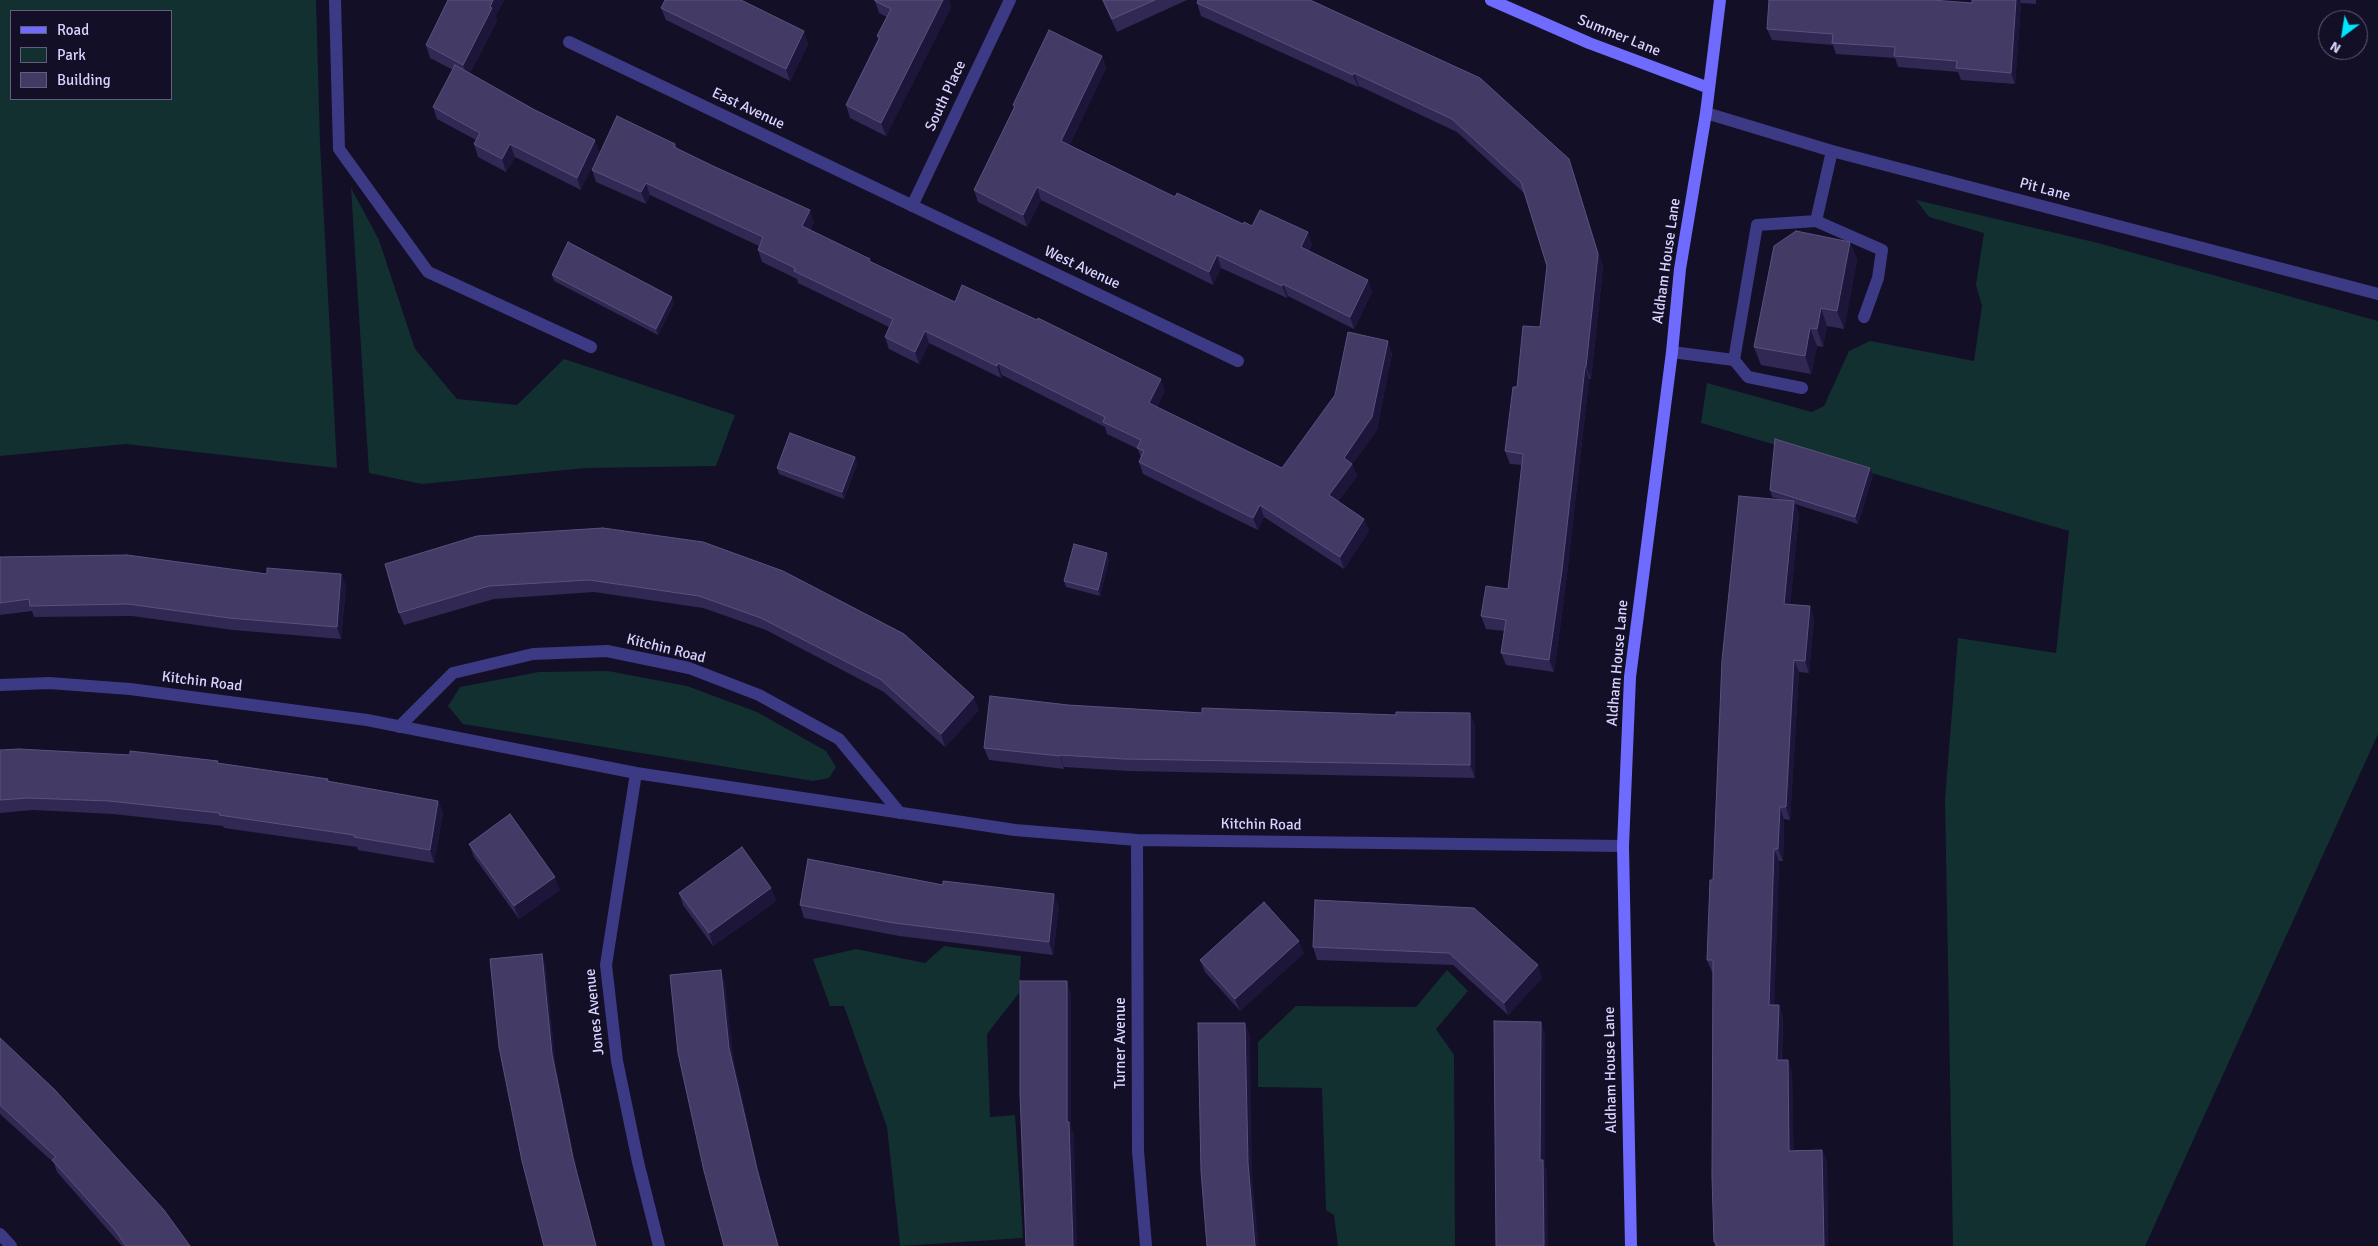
<!DOCTYPE html>
<html>
<head>
<meta charset="utf-8">
<style>
	body { margin:0 }
	#map { position:relative; width:2378px; height:1246px; overflow:hidden; background:#130f26; font-family:Signika,sans-serif }
	canvas { display:block }
	.legend { position:absolute; left:10px; top:10px; width:162px; height:90px; box-sizing:border-box; background:#130f26; border:1px solid #625e7d; margin:0; padding:6px 9px; list-style:none; font-size:15px; color:#d9d4ff }
	.legend li { display:flex; align-items:center; gap:10px; height:25px }
	.legend b { width:25px; border:1px solid #625e7d }
	.north { position:absolute; left:2318px; top:10px; width:50px; height:50px; box-sizing:border-box; background:#130f26; border:1px solid #625e7d; border-radius:50%; rotate:211deg; font-size:14px; font-weight:700; line-height:20px; text-align:center; color:#d9d4ff }
	.north::after { content:''; display:block; margin:auto; width:18px; height:22px; background:#00e5ff; clip-path:polygon(50% 0,100% 100%,50% 72%,0 100%) }
</style>
</head>
<body>
<div id="map">
<canvas width="2378" height="1246"></canvas>
<ul class="legend">
<li><b style="height:6px;background:#6f6bff"></b>Road</li>
<li><b style="height:14px;background:#12302f"></b>Park</li>
<li><b style="height:14px;background:#433a66"></b>Building</li>
</ul>
<div class="north">N</div>
</div>
<script>
const context = document.querySelector('canvas').getContext('2d');
context.lineJoin = 'round';
function paint(path, color) {
  context.fillStyle = color;
  context.fill(path, 'evenodd');
}
function shape(rows) {
  const path = new Path2D();
  for (const r of rows) {
    path.moveTo(r[0], r[1]);
    for (let i = 2; i < r.length; i += 2) path.lineTo(r[i], r[i + 1]);
  }
  return path;
}
function stroke(path, color, width, dash) {
  context.strokeStyle = color;
  context.lineWidth = width;
  context.lineCap = dash ? 'butt' : 'round';
  context.setLineDash(dash || []);
  context.stroke(path);
}
function drawText(font, color, halo, rows, align = 'center') {
  context.font = font + ' Signika,sans-serif';
  context.lineWidth = 5;
  context.setLineDash([]);
  context.textBaseline = 'middle';
  context.strokeStyle = halo;
  context.fillStyle = color;
  for (const [text, x, y, turn = 0] of rows) {
    context.save();
    context.translate(x, y);
    context.rotate((+turn || 0) * Math.PI / 180);
    context.textAlign = isNaN(turn) ? turn : align;
    if (halo) context.strokeText(text, 0, 0);
    context.fillText(text, 0, 0);
    context.restore();
  }
}
const green = shape([
	[0,0,316,0,320,143,337,468,126,444,0,456],
	[11,11,171,11,171,99,11,99],
	[351,188,379,240,415,349,457,399,517,405,564,359,735,415,716,466,586,468,422,484,369,473],
	[1916,200,2098,243,2378,321,2378,734,2145,1246,1953,1246,1945,798,1958,638,2056,653,2069,531,1701,423,1707,383,1812,412,1824,406,1849,351,1870,341,1974,361,1982,306,1976,285,1984,233,1929,217],
	[608,671,687,686,757,712,826,751,836,767,829,778,813,781,463,724,448,706,460,687,539,672],
	[944,946,1021,956,1019,993,987,1034,990,1117,1015,1115,1023,1238,900,1246,887,1127,844,1006,830,1006,813,959,856,949,925,963],
	[1447,970,1468,991,1436,1029,1454,1055,1455,1246,1338,1246,1334,1215,1326,1210,1322,1088,1258,1087,1258,1042,1296,1006,1416,1007]
]);
const lane = shape([
	[335,0,339,149,428,272,591,347],
	[1816,221,1882,250,1878,278,1864,317],
	[1672,352,1734,360,1757,225,1816,221,1832,151],
	[1734,360,1748,377,1802,388],
	[399,727,453,673,533,654,607,651,689,668,759,695,839,739,900,813]
]);
const street = shape([
	[569,42,1238,361],
	[1706,113,1832,151,2378,294],
	[912,206,1010,0],
	[0,685,49,683,130,689,367,720,636,773,1015,830,1137,840,1623,846],
	[636,773,606,965,617,1061,638,1162,659,1246],
	[1137,840,1138,1151,1146,1246],
	[0,1234,11,1246]
]);
const secondary = shape([
	[1491,0,1589,43,1709,88],
	[1631,1246,1623,846,1630,677,1672,352,1680,269,1706,113,1720,0]
]);
const wall = shape([
	[448,0,504,0,495,17,497,21,470,73,533,109,595,140,581,190,515,157,506,172,478,157,474,144,476,140,437,119,433,107,453,70,430,58,426,45],
	[949,0,951,7,886,136,850,118,846,105,878,39,877,36,887,17,879,13,875,1],
	[1102,0,1187,0,1117,32],
	[1972,0,2036,0,2036,4,2021,3,2015,84,1961,80,1958,72,1898,67,1895,58,1836,54,1833,45,1772,40,1767,29,1972,3],
	[1197,3,1573,171,1603,267,1591,379,1589,379,1566,583,1554,672,1506,665,1501,653,1504,631,1486,629,1481,616,1508,589,1522,465,1510,464,1505,451,1517,387,1540,327,1547,266,1524,193,1457,132,1359,86,1358,87,1201,16],
	[661,8,804,31,808,44,790,81,666,20],
	[1102,56,1106,68,1069,146,1175,197,1243,224,1252,226,1312,244,1309,251,1372,292,1354,329,1288,296,1287,298,1221,268,1213,285,1041,200,1027,227,978,202,974,190,1014,108,1013,105],
	[675,144,677,148,814,222,810,230,871,262,955,302,1165,391,1157,407,1282,468,1392,353,1377,430,1352,464,1357,476,1338,501,1364,519,1369,531,1344,569,1264,517,1258,530,1143,474,1139,462,1141,458,1138,449,1107,434,1105,427,1002,375,1001,378,929,343,919,364,889,349,885,337,889,327,798,283,797,279,762,262,758,250,759,246,650,195,646,204,596,182,592,170],
	[1850,242,1857,260,1844,329,1827,326,1823,347,1817,346,1811,374,1761,365,1754,347],
	[552,275,674,303,658,335,554,281],
	[855,457,857,464,844,499,779,474,777,468],
	[1873,475,1858,524,1795,504,1799,514,1790,604,1814,618,1809,673,1799,672,1790,820,1784,819,1783,861,1779,861,1774,1005,1783,1017,1782,1060,1788,1060,1792,1073,1793,1150,1822,1150,1827,1162,1828,1246,1715,1246,1714,1242,1713,972,1712,972,1707,960,1713,880,1783,500,1772,497,1770,490],
	[603,528,979,710,945,747,884,692,766,630,703,608,594,592,494,599,404,625,399,613],
	[0,557,267,574,341,574,346,586,341,639,233,630,132,616,34,617,32,611,0,615],
	[1109,560,1100,596,1066,587,1064,581],
	[1068,705,1202,713,1475,725,1475,778,1129,771,1064,767,1064,769,989,760,984,748],
	[0,750,218,761,218,763,328,779,329,782,438,801,443,813,434,863,358,850,357,847,224,828,223,826,113,814,33,810,0,813],
	[469,844,560,890,519,919,474,857],
	[771,888,776,901,713,946,683,905,679,893],
	[800,905,1059,907,1053,955,899,936,804,918],
	[1474,908,1542,978,1508,1015,1453,965,1317,960,1313,947],
	[1304,953,1240,1011,1205,972,1200,960],
	[0,1038,190,1246,122,1246,57,1172,54,1163,0,1114]
]);
const shadedWall = shape([
	[493,0,504,0,495,17,497,21,468,77,463,65],
	[943,0,949,0,951,7,886,136,881,123],
	[2016,0,2020,0,2021,3,2015,84,2011,73],
	[804,31,808,44,790,81,786,69],
	[1102,56,1106,68,1065,154,1061,141],
	[1354,73,1359,86,1358,87,1353,75],
	[595,140,600,152,581,190,577,178],
	[510,144,515,157,506,172,502,159],
	[1569,159,1603,267,1591,379,1586,367],
	[646,183,650,195,646,204,641,192],
	[1037,187,1041,200,1027,227,1023,215],
	[810,210,814,222,807,238,802,226],
	[1308,232,1312,244,1305,259,1301,247],
	[1850,242,1857,260,1844,329,1837,311],
	[1217,255,1221,268,1213,285,1209,272],
	[1368,280,1372,292,1354,329,1350,317],
	[1283,284,1288,296,1287,298,1282,286],
	[672,297,674,303,658,335,656,329],
	[1821,308,1827,326,1823,347,1817,329],
	[1810,328,1817,346,1811,374,1805,356],
	[925,331,929,343,919,364,915,352],
	[1388,341,1392,353,1377,430,1352,464,1357,476,1333,507,1329,495],
	[998,363,1002,375,1001,378,997,366],
	[1585,367,1589,379,1566,583,1554,672,1549,660],
	[1161,379,1165,391,1153,416,1149,403],
	[855,457,857,464,844,499,842,492],
	[1870,468,1873,475,1858,524,1855,517],
	[1794,501,1799,514,1789,616,1784,604],
	[1260,505,1264,517,1258,530,1253,518],
	[1364,519,1369,531,1344,569,1340,557],
	[1107,553,1109,560,1100,596,1098,590],
	[341,574,346,586,341,639,337,627],
	[1810,606,1814,618,1809,673,1805,661],
	[1794,660,1799,672,1790,820,1786,807],
	[974,697,979,710,945,747,941,734],
	[1470,713,1475,725,1475,778,1470,765],
	[1060,755,1064,767,1064,769,1060,756],
	[438,801,443,813,434,863,430,850],
	[1780,807,1784,819,1783,861,1778,849],
	[1774,849,1779,861,1774,1017,1769,1005],
	[555,877,560,890,519,919,514,906],
	[771,888,776,901,713,946,709,933],
	[1054,894,1059,907,1053,955,1049,942],
	[1299,941,1304,953,1240,1011,1235,999],
	[542,954,546,966,556,1067,577,1170,597,1246,596,1246,573,1158,552,1054],
	[1538,965,1542,978,1508,1015,1504,1003],
	[721,970,725,983,734,1060,761,1182,779,1246,778,1246,757,1169,729,1048],
	[1067,981,1071,994,1071,1127,1074,1134,1077,1246,1073,1246,1073,1240,1067,1122],
	[1779,1005,1783,1017,1781,1072,1777,1060],
	[1541,1022,1545,1034,1545,1164,1547,1172,1548,1246,1544,1246,1540,1160],
	[1245,1023,1250,1035,1252,1175,1259,1246,1255,1246,1248,1163],
	[1788,1060,1792,1073,1794,1163,1789,1151],
	[1822,1150,1827,1162,1828,1246,1824,1246]
]);
const building = shape([
	[448,0,493,0,490,7,492,8,463,65,426,45,448,0],
	[665,0,741,0,804,31,786,69,661,8,665,0],
	[875,0,943,0,881,123,846,105,880,37,877,36,891,9,875,1,875,0],
	[1103,0,1155,0,1112,19,1103,0],
	[1198,0,1310,0,1480,78,1569,159,1598,254,1586,367,1585,367,1562,570,1549,660,1501,653,1506,620,1481,616,1486,586,1508,589,1523,454,1505,451,1513,387,1517,387,1523,326,1540,327,1547,266,1521,182,1452,119,1354,73,1353,75,1197,3,1198,0],
	[1769,0,1932,0,1972,3,1972,0,2016,0,2011,73,1956,68,1957,61,1894,56,1895,47,1832,43,1833,34,1767,29,1769,0],
	[1049,30,1102,56,1061,141,1175,197,1177,193,1243,224,1244,222,1252,226,1260,210,1308,232,1301,247,1368,280,1350,317,1283,284,1282,286,1217,255,1209,272,1037,187,1023,215,974,190,1015,106,1013,105,1049,30],
	[455,65,533,109,595,140,577,178,510,144,502,159,474,144,480,133,433,107,455,65],
	[617,116,675,144,674,147,713,166,810,210,802,226,870,259,869,261,955,302,962,285,1037,320,1038,318,1161,379,1149,403,1282,468,1335,395,1348,332,1388,341,1372,417,1344,458,1352,464,1329,495,1364,519,1340,557,1260,505,1253,518,1139,462,1144,451,1137,448,1141,440,1103,422,1105,417,998,363,997,366,925,331,915,352,885,337,893,319,794,271,795,268,758,250,763,237,646,183,641,192,592,170,617,116],
	[1796,231,1850,242,1837,311,1821,308,1817,329,1810,328,1805,356,1754,347,1774,246,1796,231],
	[568,242,672,297,656,329,552,275,568,242],
	[790,433,855,457,842,492,777,468,790,433],
	[1775,439,1870,468,1855,517,1770,490,1775,439],
	[1739,496,1794,501,1784,604,1810,606,1805,661,1794,660,1786,807,1780,807,1778,849,1774,849,1769,1005,1779,1005,1777,1060,1788,1060,1789,1151,1822,1150,1824,1246,1716,1246,1716,1242,1714,1242,1712,1177,1713,960,1707,960,1710,880,1713,880,1722,660,1739,496],
	[603,528,703,542,783,571,904,634,974,697,941,734,880,679,761,618,699,596,589,580,489,586,399,613,385,564,477,536,603,528],
	[1074,544,1107,553,1098,590,1064,581,1074,544],
	[127,555,267,574,267,568,341,574,337,627,229,618,128,604,30,606,29,599,0,603,0,557,127,555],
	[990,696,1068,705,1202,713,1202,708,1396,715,1396,712,1470,713,1470,765,1124,759,1060,755,1060,756,984,748,990,696],
	[19,749,130,755,130,751,218,761,217,763,328,779,327,781,438,801,430,850,354,837,354,835,219,815,220,813,109,801,28,798,0,800,0,750,19,749],
	[510,814,555,877,514,906,469,844,510,814],
	[742,847,771,888,709,933,679,893,742,847],
	[808,859,943,885,943,881,1054,894,1049,942,894,923,800,905,808,859],
	[1315,900,1474,908,1538,965,1504,1003,1449,953,1313,947,1315,900],
	[1264,902,1299,941,1235,999,1200,960,1264,902],
	[542,954,552,1054,573,1158,596,1246,544,1246,522,1161,499,1047,490,959,542,954],
	[721,970,729,1048,757,1169,778,1246,724,1246,704,1171,678,1053,670,975,721,970],
	[1020,981,1067,981,1067,1122,1069,1122,1073,1246,1026,1246,1020,1094,1020,981],
	[1494,1021,1541,1022,1540,1160,1543,1160,1544,1246,1496,1246,1494,1021],
	[1198,1023,1245,1023,1248,1163,1255,1246,1207,1246,1201,1171,1198,1023],
	[0,1038,55,1090,164,1210,190,1246,126,1246,115,1230,52,1160,56,1157,0,1105,0,1038]
]);
const streetNames = [
	["Summer Lane",1619,36,22],
	["South Place",946,96,-65],
	["East Avenue",748,109,25],
	["Pit Lane",2045,190,15],
	["Aldham House Lane",1667,261,-82],
	["West Avenue",1082,268,25],
	["Kitchin Road",666,649,14],
	["Aldham House Lane",1618,663,-85],
	["Kitchin Road",202,682,7],
	["Kitchin Road",1261,825,1],
	["Jones Avenue",595,1012,-96],
	["Turner Avenue",1121,1043,-90],
	["Aldham House Lane",1611,1070,-91]
];
paint(green, '#12302f');
stroke(lane, '#3d3a85', 12);
stroke(street, '#3d3a85', 12);
stroke(secondary, '#6f6bff', 12);
paint(wall, '#312854');
paint(shadedWall, '#1d163a');
paint(building, '#433a66');
stroke(building, '#5a527e', 1);
drawText('15px', '#d9d4ff', '#130f26', streetNames);
</script>
</body>
</html>
